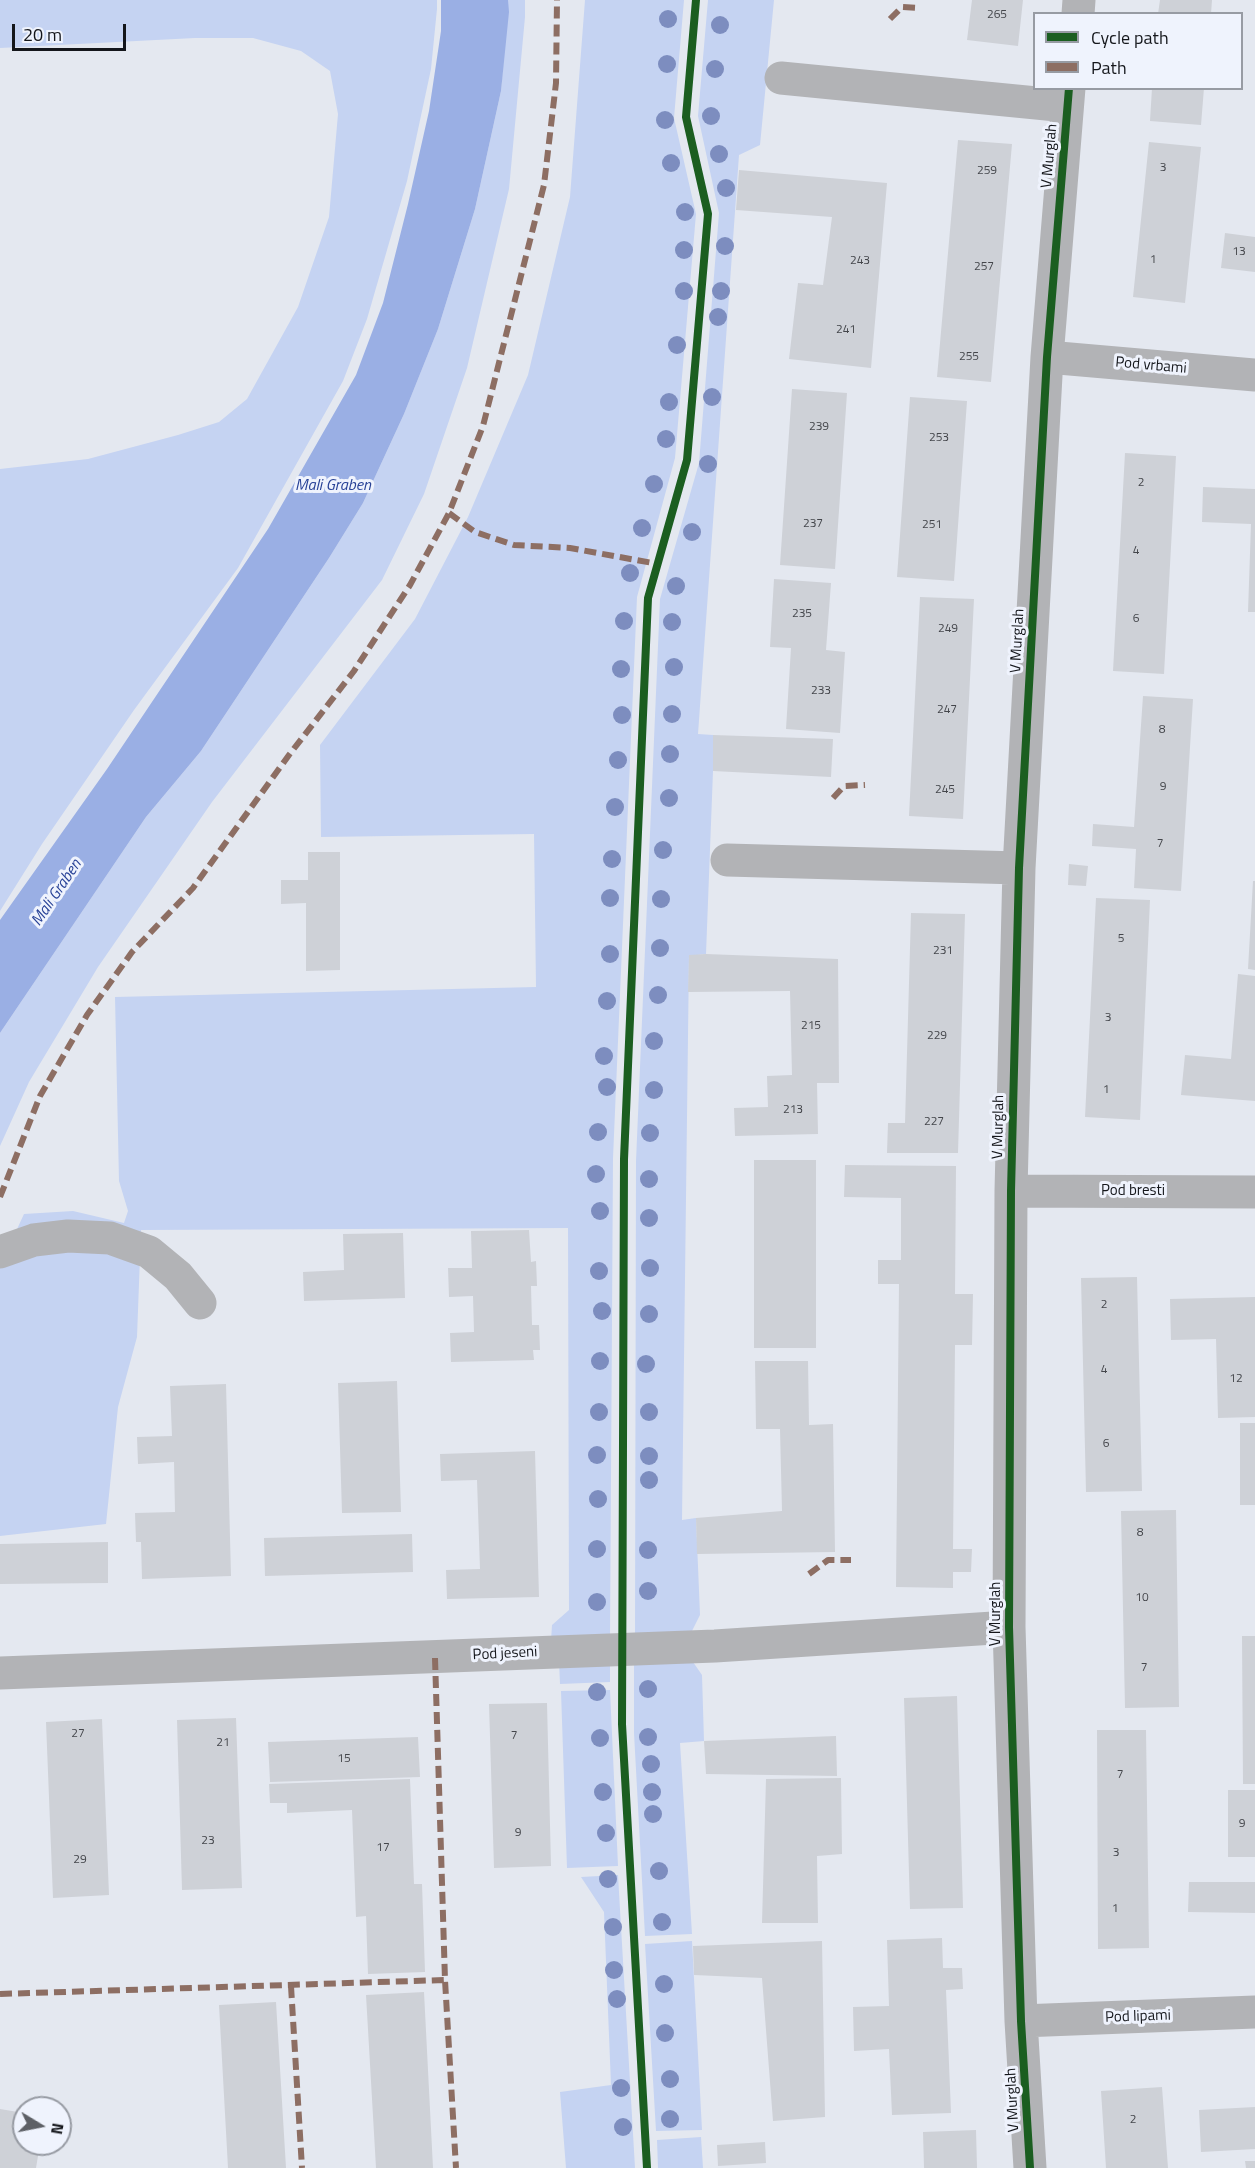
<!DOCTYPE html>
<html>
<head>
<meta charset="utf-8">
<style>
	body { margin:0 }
	#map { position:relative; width:1255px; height:2168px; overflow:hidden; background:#e4e8f0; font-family:"Titillium Web",sans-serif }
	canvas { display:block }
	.legend { position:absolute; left:1033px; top:12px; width:210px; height:78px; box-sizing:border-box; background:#eff3fd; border:2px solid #979ba3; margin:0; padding:8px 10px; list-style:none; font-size:18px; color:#14161b }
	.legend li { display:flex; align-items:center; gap:12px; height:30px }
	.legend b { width:30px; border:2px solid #979ba3 }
	.north { position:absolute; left:12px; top:2096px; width:60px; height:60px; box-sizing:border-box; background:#eff3fd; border:2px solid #979ba3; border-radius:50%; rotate:100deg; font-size:16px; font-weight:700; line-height:24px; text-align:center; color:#14161b }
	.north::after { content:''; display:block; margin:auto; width:21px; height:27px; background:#5d6066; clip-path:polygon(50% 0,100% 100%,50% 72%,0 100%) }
	.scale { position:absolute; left:12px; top:24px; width:114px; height:27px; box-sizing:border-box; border:3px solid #14161b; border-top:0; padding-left:8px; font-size:18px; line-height:21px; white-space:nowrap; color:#14161b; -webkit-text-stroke:4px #eff3fd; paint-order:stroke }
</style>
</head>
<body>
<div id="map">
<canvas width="1255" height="2168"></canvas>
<ul class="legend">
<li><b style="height:8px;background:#1b5e20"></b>Cycle path</li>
<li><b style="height:8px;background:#8d6e63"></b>Path</li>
</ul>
<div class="north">N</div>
<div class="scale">20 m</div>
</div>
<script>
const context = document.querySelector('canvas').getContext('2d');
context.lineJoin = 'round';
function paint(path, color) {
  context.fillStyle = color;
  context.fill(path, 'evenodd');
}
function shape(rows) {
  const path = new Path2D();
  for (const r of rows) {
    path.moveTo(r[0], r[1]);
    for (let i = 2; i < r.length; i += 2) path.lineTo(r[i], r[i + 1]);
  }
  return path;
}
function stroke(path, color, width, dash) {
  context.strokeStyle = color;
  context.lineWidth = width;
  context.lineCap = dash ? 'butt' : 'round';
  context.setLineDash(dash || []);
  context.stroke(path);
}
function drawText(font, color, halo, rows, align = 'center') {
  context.font = font + ' "Titillium Web",sans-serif';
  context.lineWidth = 6;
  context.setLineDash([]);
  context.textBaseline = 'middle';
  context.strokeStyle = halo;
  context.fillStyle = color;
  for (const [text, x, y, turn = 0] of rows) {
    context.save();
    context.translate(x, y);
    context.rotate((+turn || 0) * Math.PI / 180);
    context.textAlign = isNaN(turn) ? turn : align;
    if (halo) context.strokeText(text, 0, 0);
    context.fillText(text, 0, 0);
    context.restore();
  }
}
const green = shape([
	[0,0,437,0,437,9,431,69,407,181,367,319,343,381,238,568,134,710,42,844,0,911,0,469,88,459,178,435,219,422,247,399,298,307,329,217,338,114,330,71,301,51,253,38,195,38,0,48],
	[508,0,525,0,525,17,509,189,467,368,424,494,382,580,212,802,98,967,29,1082,0,1146,0,1033,146,817,201,751,329,558,363,503,404,414,438,329,475,209,501,91],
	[585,0,684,0,674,118,696,214,675,458,637,597,613,1158,610,1638,551,1641,552,1625,569,1610,568,1228,141,1230,137,1337,118,1407,106,1524,0,1536,0,1266,24,1214,73,1211,124,1223,128,1211,119,1181,115,997,536,987,534,834,321,837,320,745,415,619,468,517,528,375,570,197],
	[708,0,774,0,760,145,739,155,698,734,713,735,713,771,706,954,689,956,682,1520,696,1518,700,1615,692,1631,635,1637,636,1161,660,599,699,463,719,213,698,116],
	[610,1659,610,1682,560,1684,559,1661],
	[634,1659,693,1662,702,1675,704,1741,680,1743,692,1934,645,1936,634,1733],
	[610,1690,618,1866,567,1868,561,1691],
	[618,1875,635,2168,566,2168,560,2092,611,2085,604,1912,581,1877],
	[692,1941,702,2130,656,2131,645,1944],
	[701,2137,703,2168,658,2168,657,2140]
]);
const water = shape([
	[441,0,508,0,509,12,501,91,475,209,438,329,404,414,363,503,329,558,201,751,146,817,0,1033,0,920,107,769,268,529,356,375,383,303,408,204,429,111,441,31]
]);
const building = shape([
	[972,0,1023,0,1018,46,967,40],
	[1160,0,1212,0,1211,14,1158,14],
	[1152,88,1204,88,1201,125,1150,121],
	[958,140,1012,144,991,382,937,377],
	[1149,142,1201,147,1185,303,1133,297],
	[739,170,887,183,871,368,789,359,798,283,823,285,832,217,736,210],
	[1225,233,1255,237,1255,272,1221,268],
	[792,389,847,393,835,569,780,565],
	[910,397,967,401,954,581,897,577],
	[1125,453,1176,456,1164,674,1113,671],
	[1203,487,1255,489,1255,612,1248,612,1251,524,1202,522],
	[774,579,831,583,826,650,845,652,840,733,786,729,791,648,770,647],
	[920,597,974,599,963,819,909,816],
	[1143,696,1193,699,1181,891,1134,888,1136,849,1092,846,1093,824,1134,827],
	[713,735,833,739,831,777,713,771],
	[308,852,340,852,340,970,306,971,306,903,281,904,281,880,308,880],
	[1069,864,1088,866,1086,886,1068,885],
	[1253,881,1255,881,1255,970,1248,969],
	[1096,898,1150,900,1140,1120,1085,1117],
	[911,913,965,914,958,1153,887,1153,888,1123,905,1123],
	[706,954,838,959,839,1083,817,1083,818,1134,735,1136,734,1108,768,1107,767,1076,792,1075,790,991,688,992,689,955],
	[1238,974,1255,976,1255,1101,1181,1095,1185,1055,1231,1059],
	[754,1160,816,1160,816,1348,754,1348],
	[845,1165,956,1166,955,1294,973,1294,972,1345,955,1345,953,1549,972,1549,971,1572,953,1572,953,1588,896,1587,899,1284,878,1284,878,1260,901,1260,901,1198,844,1197],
	[529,1230,531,1262,536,1261,537,1286,531,1286,532,1325,539,1325,540,1350,533,1350,534,1360,451,1362,450,1333,474,1332,473,1296,449,1297,448,1268,472,1268,471,1231],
	[403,1233,405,1298,304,1301,303,1272,344,1270,343,1234],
	[1137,1277,1142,1491,1086,1492,1081,1278],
	[1255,1297,1255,1417,1218,1418,1216,1339,1171,1340,1170,1299],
	[755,1361,808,1361,809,1425,833,1424,835,1552,697,1554,696,1518,782,1511,780,1429,756,1429],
	[397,1381,401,1512,342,1513,338,1383],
	[226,1384,231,1576,142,1579,141,1542,136,1542,135,1513,175,1512,174,1462,138,1464,137,1437,172,1436,170,1386],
	[1240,1423,1255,1423,1255,1505,1240,1505],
	[535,1451,539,1597,447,1599,446,1570,480,1569,477,1480,441,1481,440,1454],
	[1176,1510,1179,1707,1125,1708,1121,1511],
	[412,1534,413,1572,265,1576,264,1538],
	[108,1542,108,1583,0,1584,0,1544],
	[1242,1636,1255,1636,1255,1784,1243,1784],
	[957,1696,963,1908,910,1909,904,1698],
	[547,1703,551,1866,494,1868,489,1704],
	[236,1718,242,1888,182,1890,177,1720],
	[102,1719,109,1895,53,1898,46,1722],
	[1097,1730,1146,1730,1149,1948,1098,1949],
	[836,1736,837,1776,706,1774,704,1741],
	[418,1737,420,1777,270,1782,268,1742],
	[841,1778,842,1854,817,1856,818,1923,762,1923,766,1779],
	[410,1779,414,1884,422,1884,425,1972,368,1974,366,1916,356,1917,352,1810,287,1813,287,1803,270,1803,269,1784],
	[1228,1790,1255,1790,1255,1857,1228,1857],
	[1189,1882,1255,1882,1255,1913,1188,1912],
	[942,1938,943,1968,962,1968,963,1989,946,1990,951,2113,892,2115,889,2049,854,2051,853,2007,889,2006,887,1940],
	[822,1941,825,2117,773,2121,762,1978,694,1975,693,1946],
	[424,1992,433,2168,376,2168,366,1995],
	[276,2002,286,2168,228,2168,219,2005],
	[1162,2087,1168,2168,1106,2168,1101,2091],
	[1255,2107,1255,2149,1201,2152,1199,2110],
	[0,2109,24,2113,24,2144,40,2144,36,2168,0,2168],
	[976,2130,977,2168,924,2168,923,2132],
	[765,2142,766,2163,718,2166,717,2145],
	[1245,2161,1255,2161,1255,2168,1246,2168]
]);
const minor = shape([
	[1078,14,1079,0],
	[781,78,1067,106],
	[1047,357,1255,375],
	[727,860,1019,868],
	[1011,1191,1255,1192],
	[0,1252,34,1240,68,1236,110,1238,149,1252,178,1276,200,1303],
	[0,1673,715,1646,1009,1627],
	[1021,2021,1255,2012],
	[1030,2168,1021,2021,1009,1627,1011,1191,1019,868,1047,357,1069,88]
]);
const quiet = shape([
	[890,19,902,7,920,8],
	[449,513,475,532,514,545,570,548,658,564],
	[833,798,844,786,865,785],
	[0,1197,40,1096,87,1015,132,952,193,888,289,755,354,671,410,585,449,513,483,426,544,185,556,83,557,0],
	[809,1574,828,1560,851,1560],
	[435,1658,445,1980,456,2168],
	[291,1986,302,2168],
	[0,1994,445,1980]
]);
const cycleway = shape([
	[647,2168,622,1724,624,1159,648,598,687,460,708,214,686,117,696,0],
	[1030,2168,1021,2021,1009,1627,1011,1191,1019,868,1047,357,1069,88]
]);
const trees = [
	[668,19],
	[720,25],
	[667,64],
	[715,69],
	[711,116],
	[665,120],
	[719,154],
	[671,163],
	[726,188],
	[685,212],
	[725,246],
	[684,250],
	[684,291],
	[721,291],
	[718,317],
	[677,345],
	[712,397],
	[669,402],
	[666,439],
	[708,464],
	[654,484],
	[642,528],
	[692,532],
	[630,573],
	[676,586],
	[624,621],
	[672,622],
	[674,667],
	[621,669],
	[672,714],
	[622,715],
	[670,754],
	[618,760],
	[669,798],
	[615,807],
	[663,850],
	[612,859],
	[610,898],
	[661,899],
	[660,948],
	[610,954],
	[658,995],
	[607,1001],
	[654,1041],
	[604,1056],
	[607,1087],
	[654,1090],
	[598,1132],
	[650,1133],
	[596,1174],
	[649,1179],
	[600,1211],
	[649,1218],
	[650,1268],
	[599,1271],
	[602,1311],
	[649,1314],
	[600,1361],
	[646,1364],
	[599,1412],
	[649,1412],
	[597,1455],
	[649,1456],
	[649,1480],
	[598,1499],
	[597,1549],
	[648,1550],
	[648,1591],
	[597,1602],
	[648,1689],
	[597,1692],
	[648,1737],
	[600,1738],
	[651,1764],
	[603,1792],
	[652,1792],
	[653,1814],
	[606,1833],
	[659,1871],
	[608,1879],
	[662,1922],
	[613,1927],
	[614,1970],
	[664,1984],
	[617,1999],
	[665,2033],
	[670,2079],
	[621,2088],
	[670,2119],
	[623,2127]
];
const numberNames = [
	["265",997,15],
	["3",1163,168],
	["259",987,171],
	["13",1239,252],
	["1",1153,260],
	["243",860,261],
	["257",984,267],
	["241",846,330],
	["255",969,357],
	["239",819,427],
	["253",939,438],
	["2",1141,483],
	["237",813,524],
	["251",932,525],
	["4",1136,551],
	["235",802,614],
	["6",1136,619],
	["249",948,629],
	["233",821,691],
	["247",947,710],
	["8",1162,730],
	["9",1163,787],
	["245",945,790],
	["7",1160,844],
	["5",1121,939],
	["231",943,951],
	["3",1108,1018],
	["215",811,1026],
	["229",937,1036],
	["1",1106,1090],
	["213",793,1110],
	["227",934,1122],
	["2",1104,1305],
	["4",1104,1370],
	["12",1236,1379],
	["6",1106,1444],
	["8",1140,1533],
	["10",1142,1598],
	["7",1144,1668],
	["27",78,1734],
	["7",514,1736],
	["21",223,1743],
	["15",344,1759],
	["7",1120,1775],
	["9",1242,1824],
	["9",518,1833],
	["23",208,1841],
	["17",383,1848],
	["3",1116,1853],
	["29",80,1860],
	["1",1115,1909],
	["2",1133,2120]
];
const streetNames = [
	["V Murglah",1050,156,-85],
	["Pod vrbami",1151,366,5],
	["V Murglah",1018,641,-87],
	["V Murglah",999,1127,-89],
	["Pod bresti",1133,1191],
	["V Murglah",996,1614,-90],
	["Pod jeseni",505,1654,-3],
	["Pod lipami",1138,2017,-2],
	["V Murglah",1013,2100,-93]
];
const waterNames = [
	["Mali Graben",333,486],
	["Mali Graben",57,893,-56]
];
paint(green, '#c5d3f2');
paint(water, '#9aafe4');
paint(building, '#ced1d7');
stroke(minor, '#b2b3b6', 33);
stroke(quiet, '#8d6e63', 6, [12, 6]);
stroke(cycleway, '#1b5e20', 8);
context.fillStyle = '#7d8dbf';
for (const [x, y] of trees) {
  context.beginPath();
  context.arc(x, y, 9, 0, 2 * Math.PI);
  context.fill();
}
drawText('12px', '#44464b', null, numberNames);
drawText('15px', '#14161b', '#eff3fd', streetNames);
drawText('italic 16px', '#284297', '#eff3fd', waterNames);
</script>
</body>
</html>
